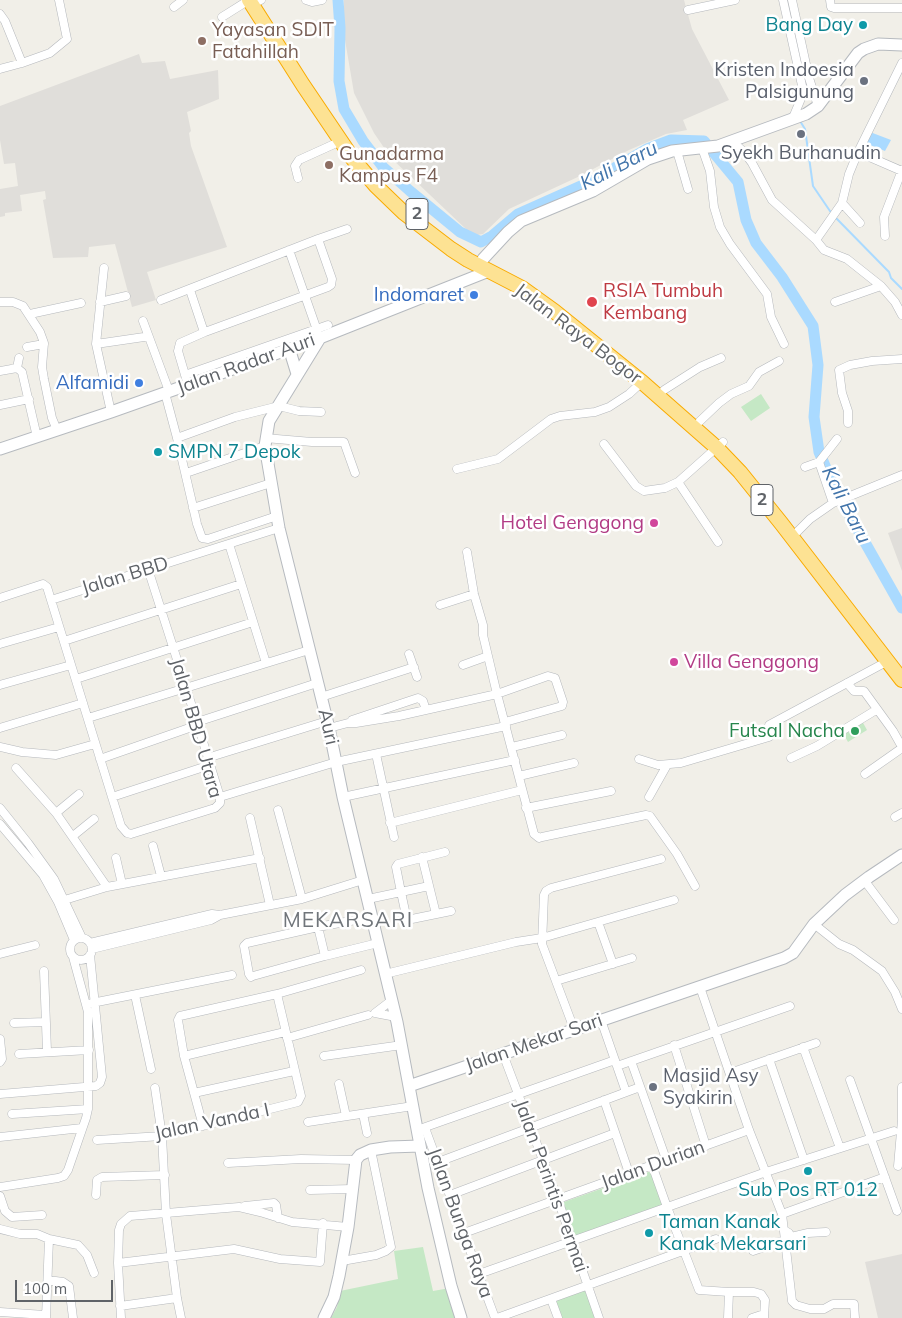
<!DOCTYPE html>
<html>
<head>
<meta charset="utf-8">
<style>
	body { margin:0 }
	#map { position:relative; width:902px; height:1318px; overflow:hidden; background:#f1efe8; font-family:Mulish,sans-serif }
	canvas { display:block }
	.scale { position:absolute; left:15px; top:1280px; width:98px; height:22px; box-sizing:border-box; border:2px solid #5f6368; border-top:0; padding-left:6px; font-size:15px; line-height:18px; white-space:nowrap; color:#5f6368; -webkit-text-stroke:4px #fff; paint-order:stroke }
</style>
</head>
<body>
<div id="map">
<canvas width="902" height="1318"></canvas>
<div class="scale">100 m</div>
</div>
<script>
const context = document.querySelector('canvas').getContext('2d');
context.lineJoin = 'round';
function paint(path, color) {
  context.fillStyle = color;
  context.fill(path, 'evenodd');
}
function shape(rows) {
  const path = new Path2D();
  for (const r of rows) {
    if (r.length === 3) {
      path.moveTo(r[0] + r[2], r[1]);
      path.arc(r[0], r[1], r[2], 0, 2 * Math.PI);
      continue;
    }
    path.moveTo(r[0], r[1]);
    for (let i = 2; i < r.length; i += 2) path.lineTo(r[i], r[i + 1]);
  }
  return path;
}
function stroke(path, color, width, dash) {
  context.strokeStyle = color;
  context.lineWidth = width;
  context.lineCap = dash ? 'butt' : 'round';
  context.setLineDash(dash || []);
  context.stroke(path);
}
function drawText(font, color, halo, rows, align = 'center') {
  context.font = font + ' Mulish,sans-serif';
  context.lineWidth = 5;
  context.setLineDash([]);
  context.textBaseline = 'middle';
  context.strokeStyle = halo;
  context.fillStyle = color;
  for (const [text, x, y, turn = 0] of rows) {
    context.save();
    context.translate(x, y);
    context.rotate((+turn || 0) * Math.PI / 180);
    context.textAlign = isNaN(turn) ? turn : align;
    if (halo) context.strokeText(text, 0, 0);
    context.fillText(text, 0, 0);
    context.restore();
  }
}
const industrial = shape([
	[344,0,684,0,692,29,729,100,683,120,687,130,666,134,629,150,580,176,509,209,483,234,477,235,467,230,391,158,374,133,354,93,344,34],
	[139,54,142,63,165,61,170,79,218,70,219,99,187,112,191,131,189,133,191,146,227,247,147,272,156,300,132,307,115,244,89,247,88,257,53,258,43,200,46,199,45,191,20,195,22,211,5,213,5,216,0,217,0,189,18,186,15,163,4,164,0,140,0,106],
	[902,528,902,571,888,533],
	[902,1254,902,1318,878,1318,865,1262]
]);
const green = shape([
	[761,394,770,408,751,421,741,407],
	[862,721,867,730,848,742,843,733],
	[654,1170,662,1207,576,1237,561,1203],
	[423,1247,433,1291,450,1288,457,1318,331,1318,337,1307,340,1291,398,1279,394,1251],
	[587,1286,598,1318,560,1318,554,1300]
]);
const water = shape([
	[870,132,891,140,885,151,865,143]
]);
const stream = shape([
	[787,0,791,20],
	[800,121,805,129,813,186,832,214],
	[835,217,889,272,891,278,902,289]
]);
const river = shape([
	[338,0,340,28,339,81,344,109,363,141,383,167,410,191,460,232,481,242,492,236,518,214,592,181,647,149,671,140,704,141,738,182,746,220,756,243,782,277,813,326,818,365,814,417,819,452,836,491,902,608]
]);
const street = shape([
	[306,0,312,2,322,0],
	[783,0,803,90,800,101,792,120],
	[792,0,809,78,818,106],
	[830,0,831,7,834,8,902,8],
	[259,1,261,0],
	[174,7,183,0],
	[688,10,735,0],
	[0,14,5,21,22,63],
	[222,17,249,0],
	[0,69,22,63,50,53,67,39,59,0],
	[732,141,744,152,752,163,772,200,816,240,824,250,847,259,881,286,895,302,902,315],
	[702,148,710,171,714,207,720,227,730,244,767,294,771,317,784,344],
	[677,151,688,189],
	[858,152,902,171],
	[298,178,295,166,299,160,341,141],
	[842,203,860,223],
	[885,236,884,217,902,170],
	[816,240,842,203,849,174,858,152,902,63],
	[289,250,318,333],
	[104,268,96,344,111,412],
	[190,290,204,332],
	[161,300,318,239],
	[0,302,13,302,23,306,40,332,44,343,42,367,44,379,52,418,57,430],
	[100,302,126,296],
	[835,302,881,286],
	[30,314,81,303],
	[143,321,169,391],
	[96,344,144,337],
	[27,347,44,344],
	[17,368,19,358],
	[0,371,17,368,22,372,37,437],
	[185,375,328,325],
	[188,385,178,351,180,343,205,332,328,287,331,285,332,279,318,239,347,229],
	[664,390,700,367,721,358],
	[165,393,177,438,197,524,202,538,208,539,277,516],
	[0,405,29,399],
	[700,421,719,403,731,394,749,386,759,372,779,361],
	[848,423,848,411,842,393,839,370,850,365,872,361,902,359],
	[177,438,235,417,279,406,299,411,321,412],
	[265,438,312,442,344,442,355,473],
	[604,444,636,486,644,491,665,488,678,482,723,442],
	[805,467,819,462],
	[457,469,498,459,551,419,560,416,595,412,609,407,629,394,642,382],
	[186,473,265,446],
	[678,482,718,542],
	[833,503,819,462,837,439],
	[193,508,271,483],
	[797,532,810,519,833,503,902,475],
	[229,544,266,663],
	[467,552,474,594,483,625,483,635,497,694,534,834,539,838,542,837,646,815,650,816,677,854,695,886],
	[148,569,197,722,220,797,220,803,215,808,131,834,127,833,121,826,51,600,279,528],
	[0,598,43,584,47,587,51,600],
	[440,605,474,594],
	[64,641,241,584],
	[0,644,59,627],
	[409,654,417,677],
	[463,665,488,656],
	[76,679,253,622],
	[847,683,854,691,864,691,893,731,902,747],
	[0,685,71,665],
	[321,697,414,667],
	[88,718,309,650],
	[352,720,418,698,423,701,426,710],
	[0,728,83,703],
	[329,728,348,723,356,723,399,716,497,694,548,676,555,678,563,702,562,706,505,722],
	[0,747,22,752,56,755,95,744],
	[512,747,562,735],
	[376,754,394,837],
	[207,758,327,721],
	[791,758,817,746,876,710],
	[100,759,192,727,197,722,317,683],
	[639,759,658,765,681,763,769,737,769,725,888,661],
	[16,768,56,813,107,887],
	[865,774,902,748],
	[519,776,574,763],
	[112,797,210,765],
	[220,797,336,762,506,726],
	[343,797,515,760],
	[649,797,667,765],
	[0,808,28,843,54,879,82,938],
	[526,808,611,791],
	[278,810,302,899],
	[56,813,79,794],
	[895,817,902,813],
	[250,818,270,905],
	[390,823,522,790],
	[0,824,43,875,58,902,74,940],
	[73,836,94,819],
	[153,846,161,876],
	[422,857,436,914],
	[116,858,122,884],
	[864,880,894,920],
	[429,886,401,892,407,920,451,911],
	[368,899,401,892,396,867,398,864,445,852],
	[58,902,107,887,260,858],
	[372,917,318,927,247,943,244,946,249,974,251,977,253,976,325,956,378,943],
	[598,922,613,964],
	[814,924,839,944,853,950,882,971,895,992,902,1009],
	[318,927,325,956],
	[81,949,11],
	[90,943,212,914,220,915,302,899,363,880],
	[92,949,211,920,220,915],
	[0,954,35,945],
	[73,957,88,1012,88,1109],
	[44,971,47,1051],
	[385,974,516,942,542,938,674,900],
	[556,981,632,958],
	[700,987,749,1130,782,1214,792,1301,796,1305,810,1309,824,1309,833,1304,854,1304,855,1318],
	[135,995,151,1069],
	[92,1003,232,975],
	[375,1013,396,1017],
	[375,1013,392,1000],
	[601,1020,626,1092],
	[14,1023,46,1022],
	[574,1029,542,944,544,895,546,891,551,888,661,859],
	[287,1038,368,1015],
	[0,1039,2,1059,0,1062],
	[674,1045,706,1146],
	[803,1047,840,1148],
	[19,1054,89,1050],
	[503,1054,558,1200,599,1318],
	[184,1056,285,1032],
	[324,1056,402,1045],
	[769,1059,804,1160],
	[631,1061,666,1159],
	[617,1066,790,1006],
	[730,1073,816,1043],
	[850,1080,897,1211],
	[339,1084,346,1116],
	[902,1087,902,1119],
	[155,1088,162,1136,166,1214,177,1298,181,1318],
	[194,1093,294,1071],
	[0,1094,96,1086,100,1083,102,1077,90,955],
	[604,1100,629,1173],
	[363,1114,367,1133],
	[308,1122,413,1106],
	[203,1126,184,1056,178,1020,180,1016,277,994,361,970],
	[425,1128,495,1318],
	[417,1130,615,1060],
	[0,1137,82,1128],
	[97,1140,162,1136,298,1102,301,1096,277,994],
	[438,1162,640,1087],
	[228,1163,301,1159,356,1160],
	[652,1165,667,1207,699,1290,729,1292,754,1292,761,1294,765,1300,764,1318],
	[898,1166,902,1120],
	[0,1187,58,1178,64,1176,68,1170,86,1118,88,1109,12,1114],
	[310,1190,353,1189],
	[96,1195,97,1180,102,1177,165,1175],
	[450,1195,615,1133],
	[0,1196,5,1211,12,1217,42,1215],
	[245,1206,274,1203,276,1205,278,1218],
	[782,1214,885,1177],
	[0,1229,20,1234,37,1234,49,1239,78,1245,87,1255,94,1273],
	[784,1230,789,1233,791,1237,808,1233,826,1232],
	[464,1233,749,1130],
	[753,1251,785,1240],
	[342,1261,376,1255,386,1251,391,1247,371,1150],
	[118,1263,234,1249,280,1259,320,1262,323,1223],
	[479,1274,766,1172,894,1131],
	[48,1280,63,1282,69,1286,73,1318],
	[551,1299,558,1318],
	[120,1306,177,1298],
	[0,1312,45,1315],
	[46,1318,49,1239],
	[121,1318,118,1263,119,1230,121,1224,130,1216,239,1207,260,1212,292,1222,348,1227],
	[497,1318,716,1239],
	[728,1318,729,1292],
	[752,1318,764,1314]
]);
const secondary = shape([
	[483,259,508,232,521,221,593,191,648,159,672,151,718,146,806,114,818,106,858,53,864,49,878,44,902,45],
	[320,338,269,421,265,446,279,528,329,728,343,797,397,1022,428,1188,451,1286,461,1318],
	[289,348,297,374],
	[0,449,111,412,320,338,489,271],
	[409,1086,784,958,793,953,814,924,845,895,869,877,902,855],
	[324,1318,334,1297,339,1276,348,1227,356,1160,360,1155,371,1150,390,1147,420,1146]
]);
const highway = shape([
	[249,0,303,85,353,159,376,186,404,213,451,249,468,260,522,288,554,311,642,382,717,448,740,472,781,523,902,680]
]);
const markers = [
	[863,25,5,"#0f9aa8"],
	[202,41,5,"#8d6e63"],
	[864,81,5,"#6b7280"],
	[801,134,5,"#6b7280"],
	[329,165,5,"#8d6e63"],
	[474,295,5,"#3f7fe0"],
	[592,302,6,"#e0444e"],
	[139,383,5,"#3f7fe0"],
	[158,452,5,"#0f9aa8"],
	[654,523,5,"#d1479c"],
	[674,662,5,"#d1479c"],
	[855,731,5,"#2e9e5b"],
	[653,1087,5,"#6b7280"],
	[808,1171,5,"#0f9aa8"],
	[649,1233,5,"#0f9aa8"]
];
const shields = [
	[417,214,22],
	[762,500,22]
];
const shieldNames = [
	["2",417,214],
	["2",762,500]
];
const cultureNames = [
	["Bang Day",853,25,"right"],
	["SMPN 7 Depok",168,452],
	["Sub Pos RT 012",808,1190,"center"],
	["Taman Kanak",659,1222],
	["Kanak Mekarsari",659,1244]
];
const educationNames = [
	["Yayasan SDIT",212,30],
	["Fatahillah",212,52],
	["Gunadarma",339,154],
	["Kampus F4",339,176]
];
const worshipNames = [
	["Kristen Indoesia",854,70],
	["Palsigunung",854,92],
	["Syekh Burhanudin",801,153,"center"],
	["Masjid Asy",663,1076,"left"],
	["Syakirin",663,1098,"left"]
];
const healthNames = [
	["RSIA Tumbuh",603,291],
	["Kembang",603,313]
];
const shopNames = [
	["Indomaret",464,295],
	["Alfamidi",129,383]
];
const streetNames = [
	["Jalan Raya Bogor",578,334,37],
	["Jalan Radar Auri",246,364,-20],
	["Jalan BBD",125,576,-17],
	["Auri",328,727,77],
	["Jalan BBD Utara",196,728,74],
	["Jalan Mekar Sari",534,1043,-19],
	["Jalan Vanda I",212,1122,-12],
	["Jalan Durian",653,1165,-20],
	["Jalan Perintis Permai",551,1186,70],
	["Jalan Bunga Raya",460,1223,70]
];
const hotelNames = [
	["Hotel Genggong",644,523],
	["Villa Genggong",684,662,"left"]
];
const leisureNames = [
	["Futsal Nacha",845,731]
];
const waterNames = [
	["Kali Baru",619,166,-27],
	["Kali Baru",846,505,63]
];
const quarterNames = [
	["MEKARSARI",348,921]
];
paint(industrial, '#e0deda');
paint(green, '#c5e8c5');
paint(water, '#aadaff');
stroke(stream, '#aadaff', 2);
stroke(river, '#aadaff', 11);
stroke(street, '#b5b8bc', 9);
stroke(secondary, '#b6babf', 13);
stroke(highway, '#f9ab00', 16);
stroke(street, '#fff', 8);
stroke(secondary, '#fff', 11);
stroke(highway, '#fde293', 14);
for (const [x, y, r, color] of markers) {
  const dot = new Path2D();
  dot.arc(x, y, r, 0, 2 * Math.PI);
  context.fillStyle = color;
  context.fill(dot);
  stroke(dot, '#fff', 2);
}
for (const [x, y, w] of shields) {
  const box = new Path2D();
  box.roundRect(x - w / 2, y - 15.5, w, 31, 4);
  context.fillStyle = '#fff';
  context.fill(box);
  stroke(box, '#5f6368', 1);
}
drawText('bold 18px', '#5f6368', null, shieldNames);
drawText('19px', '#0d838f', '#fff', cultureNames, 'left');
drawText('19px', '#785e54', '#fff', educationNames, 'left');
drawText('19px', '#5b616d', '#fff', worshipNames, 'right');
drawText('19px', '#be3a42', '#fff', healthNames, 'left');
drawText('19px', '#366cbe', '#fff', shopNames, 'right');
drawText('19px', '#5f6368', '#fff', streetNames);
drawText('19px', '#b23c85', '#fff', hotelNames, 'right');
drawText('19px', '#27864d', '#fff', leisureNames, 'right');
drawText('italic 20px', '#4174aa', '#fff', waterNames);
context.letterSpacing = '1px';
drawText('21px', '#70757a', '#fff', quarterNames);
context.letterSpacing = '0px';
</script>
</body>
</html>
